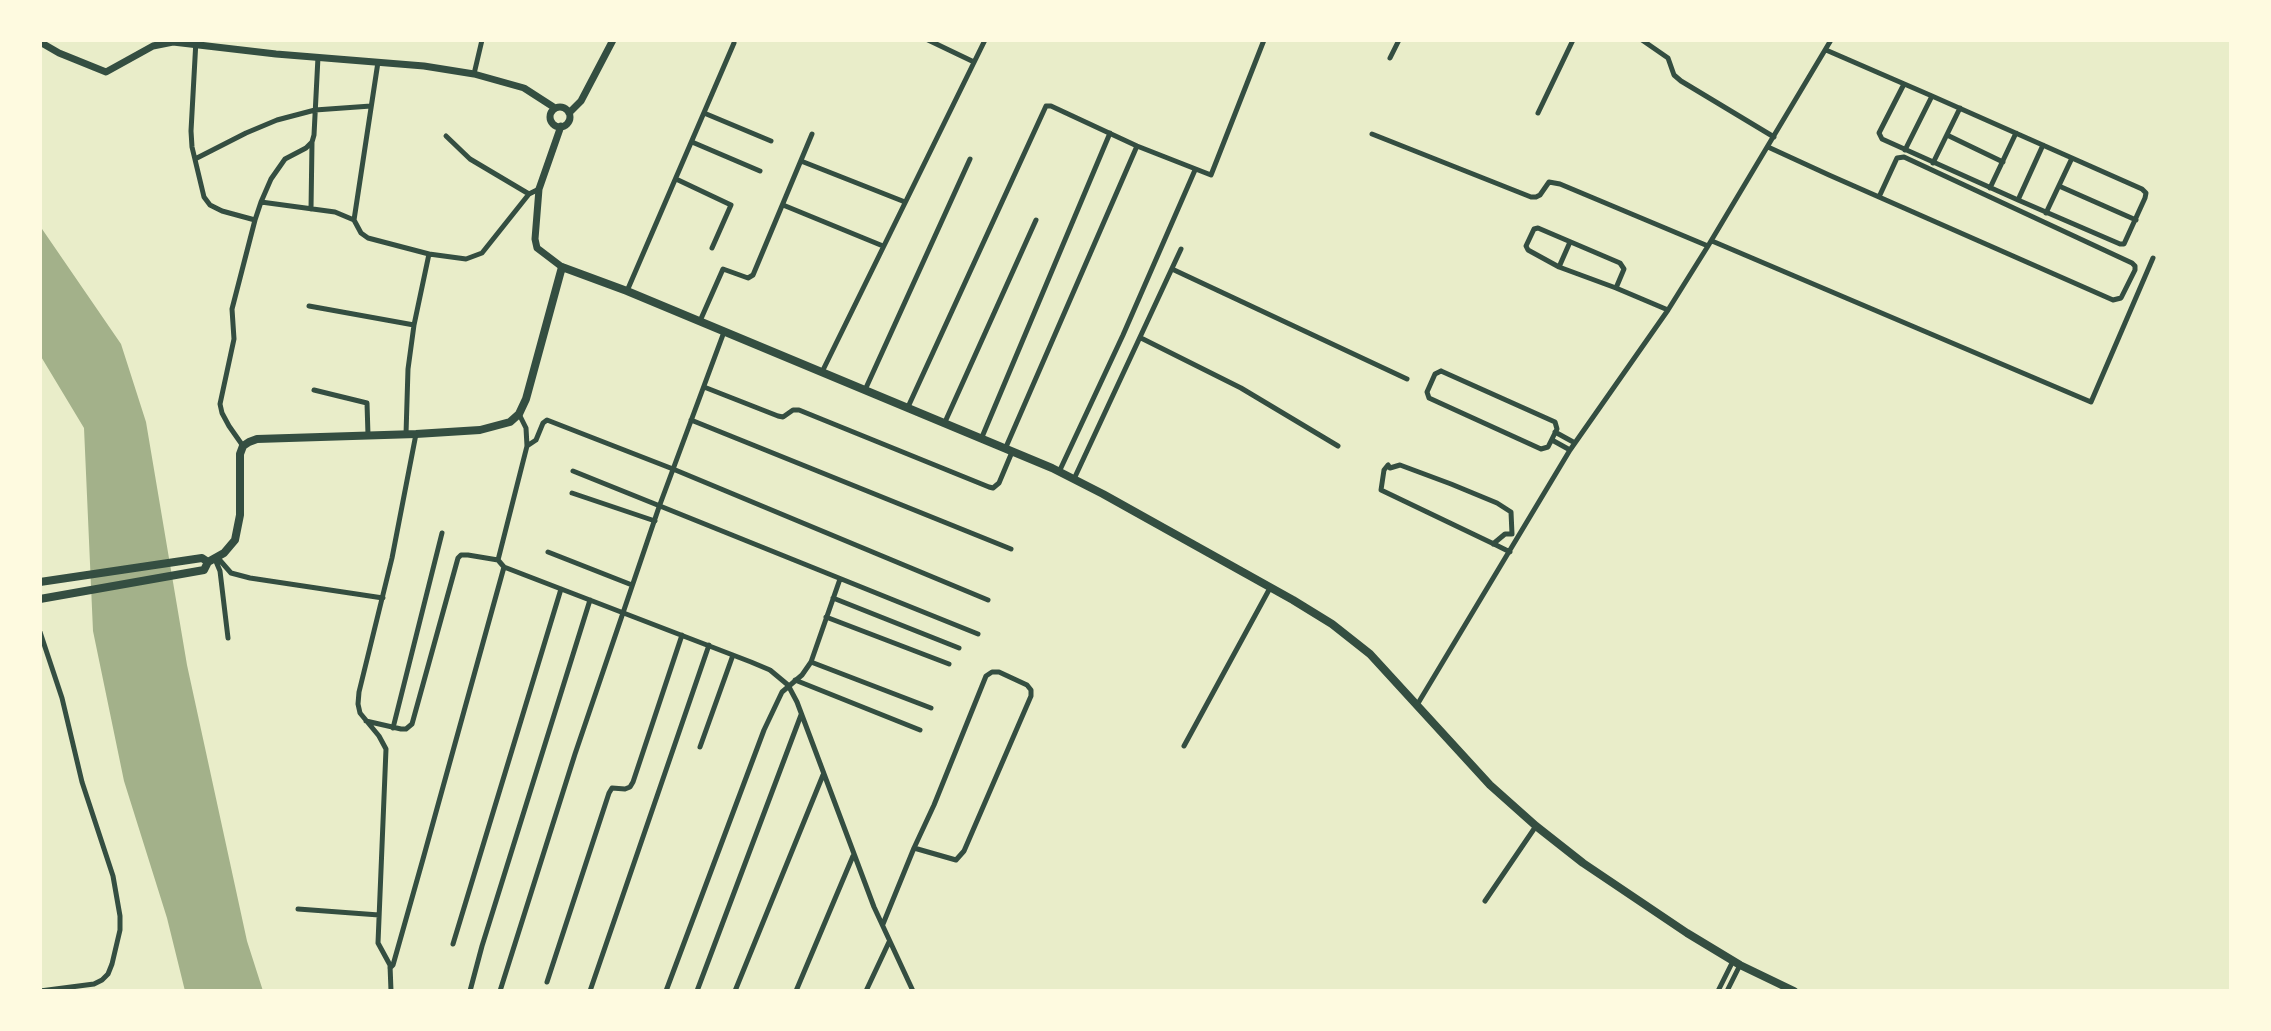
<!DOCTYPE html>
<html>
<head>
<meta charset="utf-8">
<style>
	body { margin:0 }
	#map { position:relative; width:2271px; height:1031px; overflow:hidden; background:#e9edc9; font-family:"Fira Sans",sans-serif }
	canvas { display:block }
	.frame { position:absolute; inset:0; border:42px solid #fefae0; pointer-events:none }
</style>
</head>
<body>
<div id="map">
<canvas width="2271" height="1031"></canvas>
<div class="frame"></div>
</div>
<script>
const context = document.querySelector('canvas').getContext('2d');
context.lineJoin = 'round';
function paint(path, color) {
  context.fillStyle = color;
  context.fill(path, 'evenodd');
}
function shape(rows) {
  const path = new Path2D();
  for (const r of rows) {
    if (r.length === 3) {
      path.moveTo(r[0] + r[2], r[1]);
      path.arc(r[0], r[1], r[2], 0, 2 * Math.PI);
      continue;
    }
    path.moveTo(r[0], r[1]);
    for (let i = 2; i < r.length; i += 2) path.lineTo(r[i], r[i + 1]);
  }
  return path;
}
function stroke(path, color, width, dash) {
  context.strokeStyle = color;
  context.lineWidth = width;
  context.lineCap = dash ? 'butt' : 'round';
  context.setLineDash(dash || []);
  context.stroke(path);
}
const water = shape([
	[40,226,121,344,146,422,187,665,247,941,263,991,185,991,167,918,124,781,93,631,84,428,40,355]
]);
const minor = shape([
	[196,40,191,131,192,147,204,197,210,205,222,211,255,220,232,309,234,339,220,404,222,413,229,426,243,446],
	[928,40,974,62],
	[1642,40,1668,58,1674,75,1681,81,1774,137],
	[1826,50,1932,96,2142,189,2146,193,2145,198,2124,244,2120,244,2018,200,1882,139,1879,133,1904,84],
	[1390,58,1399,40],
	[474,74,482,40],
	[704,113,771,141],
	[1538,113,1573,40],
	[1372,134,1531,197,1536,197,1540,195,1549,182,1560,184,1708,246],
	[1947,135,2003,162],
	[446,136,470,159,529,194],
	[692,142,760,171],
	[1768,147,1829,175,2113,300,2121,298,2135,270,2135,266,2132,263,1904,157,1897,158,1879,197],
	[1905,150,1932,96],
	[195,159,246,133,277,120,315,110,371,106],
	[801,161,905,202],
	[1933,163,1960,108],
	[676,179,731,205,712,248],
	[2059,186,2136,220],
	[1990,188,2016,133],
	[2018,200,2043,145],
	[261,202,271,179,285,159,306,148,312,142,314,135,318,57],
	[783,205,883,246],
	[311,209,312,143],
	[2046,213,2072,158],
	[255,220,261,202,335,212,354,220,361,233,368,238,429,254,414,325,408,369,406,434],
	[354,220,378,62],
	[1712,241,2091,402,2153,258],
	[429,254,466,259,482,253,529,194,539,189],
	[1559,267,1570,242],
	[1172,269,1407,379],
	[1616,288,1624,269,1620,263,1538,228,1534,229,1526,246,1528,250,1559,267,1616,288,1668,310],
	[627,291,734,43],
	[309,306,414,325],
	[700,321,723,269,748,278,753,275,812,134],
	[1141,338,1241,388,1338,446],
	[1441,371,1555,422,1557,429,1548,447,1541,449,1429,398,1427,392,1435,374,1441,371],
	[822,372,985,40],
	[704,387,778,416,783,417,793,410,799,410,989,487,993,488,999,483,1012,452],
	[314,390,367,403,368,435],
	[865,390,970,159],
	[908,407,1046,106,1051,106,1137,146,1211,175,1264,40],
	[519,414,526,428,527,446,498,560,504,567,751,662,770,670,788,685,797,702,874,907,913,991],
	[691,420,1011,549],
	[945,422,1036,220],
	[1555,432,1575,443],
	[982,437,1110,133],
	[1552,440,1570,450],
	[527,446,536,440,543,423,547,420,673,469,988,600],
	[1006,447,1137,146],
	[573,471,978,634],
	[1059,472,1123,335,1195,170],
	[1074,479,1181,249],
	[572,493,655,521],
	[1493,544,1505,534,1512,534,1511,512,1497,503,1451,484,1400,465,1390,468,1388,465,1384,470,1381,490,1496,545,1510,552],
	[548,552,632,585],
	[217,557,231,573,250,578,383,598],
	[215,559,220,571,228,638],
	[833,598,959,648],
	[826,617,949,664],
	[40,632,62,698,82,782,113,876,120,916,120,930,112,964,108,974,102,980,94,984,40,991],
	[811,662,931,708],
	[795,680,920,730],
	[1417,705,1570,450,1668,310,1708,246,1831,40],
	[366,721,401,729,406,729,412,724,458,558,461,555,468,555,498,560],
	[393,728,442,533],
	[1184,746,1270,588],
	[700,747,733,655],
	[1485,901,1536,826],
	[298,909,379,915],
	[883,924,914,848,934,805,986,676,992,672,999,672,1027,685,1031,690,1031,696,964,851,956,860,914,848],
	[453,944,561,589],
	[390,968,393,965,423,859,504,567],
	[547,982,609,793,612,788,625,789,630,787,633,782,682,635],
	[391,991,390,965,378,943,386,749,379,736,360,713,358,704,359,692,392,558,416,434],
	[470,991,482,946,590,600],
	[500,991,575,754,659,507,724,332],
	[590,991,709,645],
	[666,991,764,730,782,692,802,675,811,662,840,579],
	[697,991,801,715],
	[735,991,823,775],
	[796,991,853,856],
	[866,991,889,942],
	[1718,991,1733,961],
	[1727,991,1740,965]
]);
const secondary = shape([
	[40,42,59,53,106,72,153,46,173,42,276,54,424,66,474,74,524,88,555,108],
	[560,117,10],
	[569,113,581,101,613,40],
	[561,126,539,189,535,239,537,248,562,267]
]);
const primary = shape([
	[40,582,202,558,208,562],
	[40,599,204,570,208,562,224,553,235,540,240,515,240,454,243,446,249,442,257,439,416,434,480,430,510,422,519,414,526,399,562,267,627,291,1052,468,1103,494,1293,600,1332,624,1370,654,1490,785,1536,826,1583,863,1687,933,1740,965,1794,991]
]);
paint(water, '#a3b18a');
stroke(minor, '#344e41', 5);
stroke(secondary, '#344e41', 7);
stroke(primary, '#344e41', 8);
</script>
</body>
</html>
